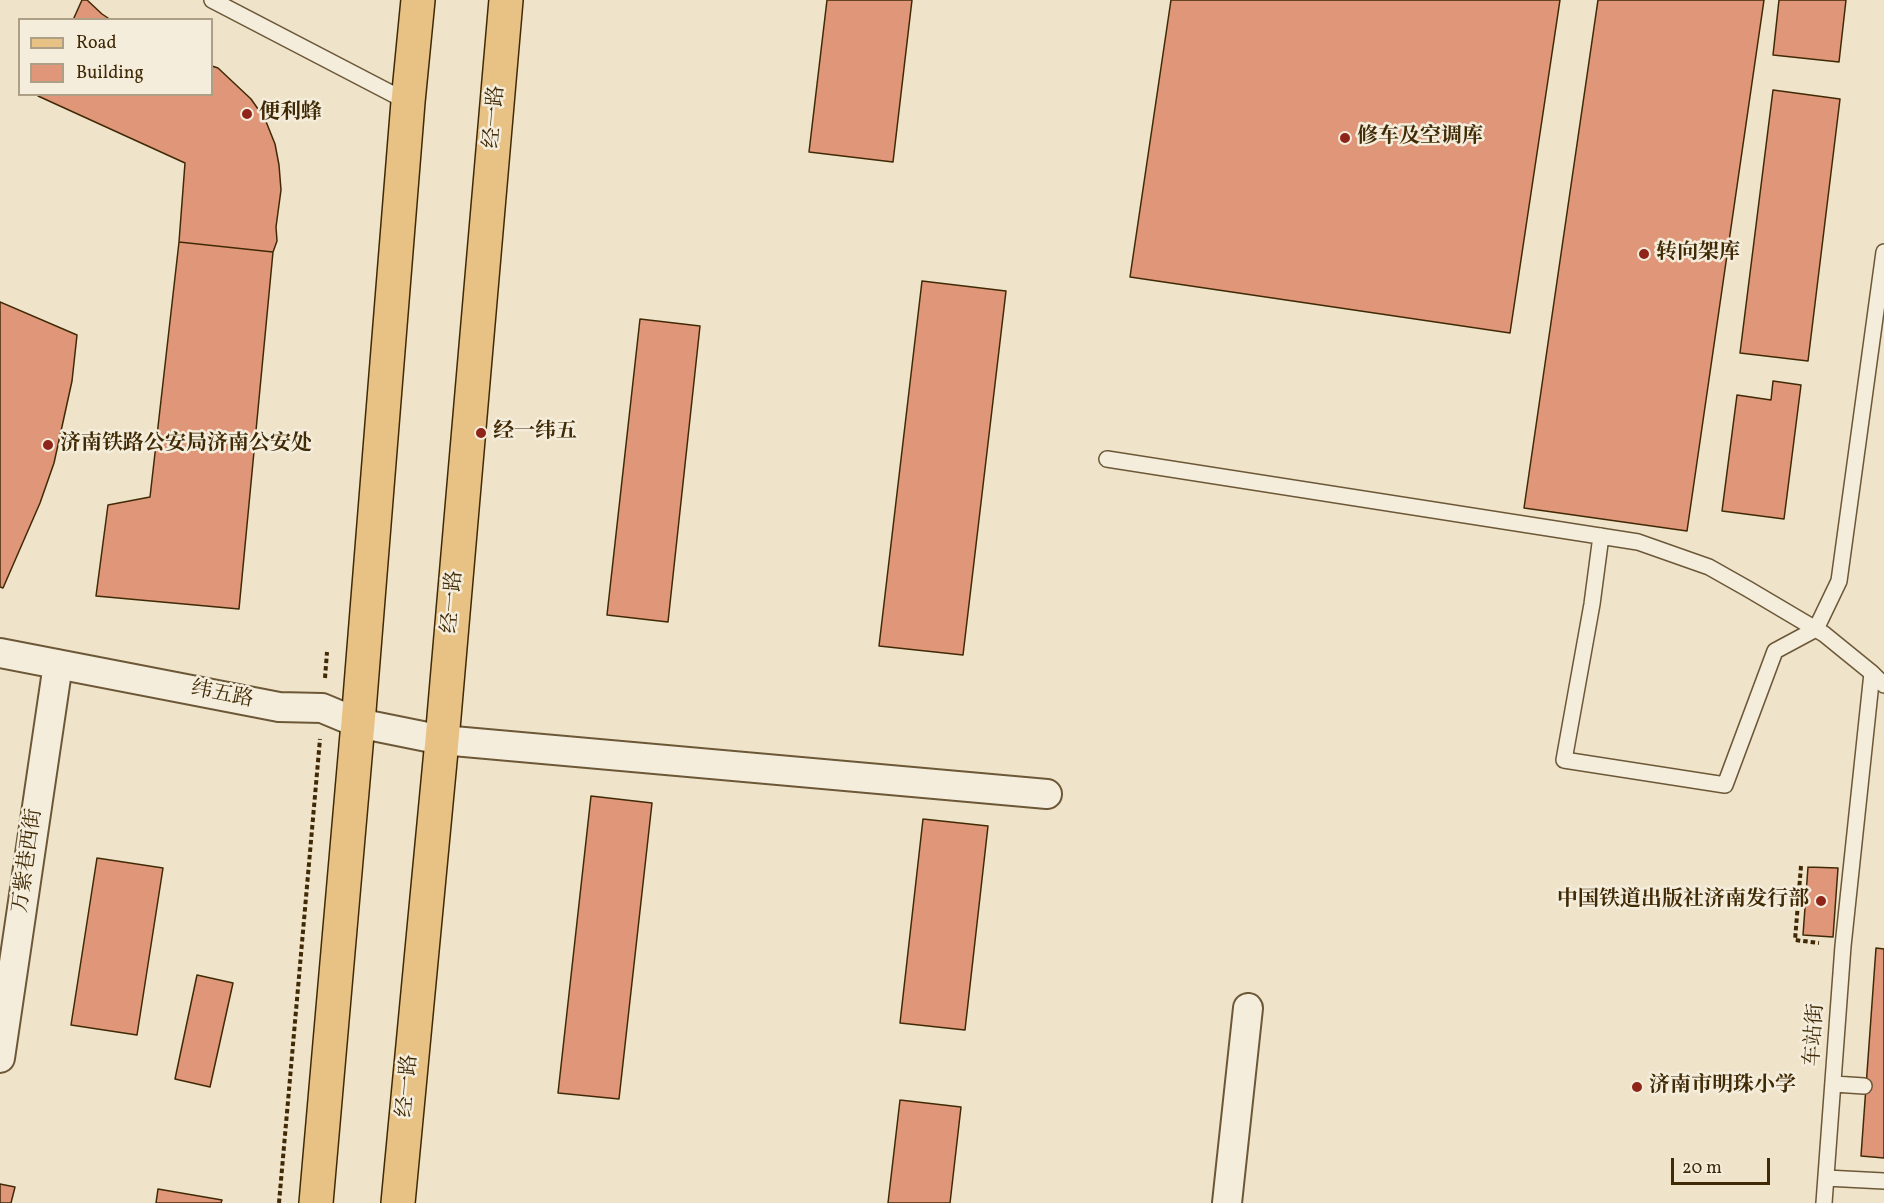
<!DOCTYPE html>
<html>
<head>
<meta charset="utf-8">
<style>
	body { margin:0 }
	#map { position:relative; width:1884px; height:1203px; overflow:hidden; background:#efe3c9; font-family:Vollkorn,serif }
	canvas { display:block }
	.legend { position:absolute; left:18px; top:18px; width:195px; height:78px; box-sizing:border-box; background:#f5eddc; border:2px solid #ad9f86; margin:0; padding:8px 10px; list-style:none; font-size:18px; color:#402a06 }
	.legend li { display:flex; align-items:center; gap:12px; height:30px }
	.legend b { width:30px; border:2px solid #ad9f86 }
	.scale { position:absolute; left:1671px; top:1158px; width:99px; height:27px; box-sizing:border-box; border:3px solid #402a06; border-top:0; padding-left:8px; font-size:18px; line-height:21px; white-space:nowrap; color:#402a06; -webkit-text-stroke:4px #f5eddc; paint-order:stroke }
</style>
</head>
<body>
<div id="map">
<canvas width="1884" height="1203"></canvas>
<ul class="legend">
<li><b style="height:8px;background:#e8c284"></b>Road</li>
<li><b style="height:16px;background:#e09779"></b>Building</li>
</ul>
<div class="scale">20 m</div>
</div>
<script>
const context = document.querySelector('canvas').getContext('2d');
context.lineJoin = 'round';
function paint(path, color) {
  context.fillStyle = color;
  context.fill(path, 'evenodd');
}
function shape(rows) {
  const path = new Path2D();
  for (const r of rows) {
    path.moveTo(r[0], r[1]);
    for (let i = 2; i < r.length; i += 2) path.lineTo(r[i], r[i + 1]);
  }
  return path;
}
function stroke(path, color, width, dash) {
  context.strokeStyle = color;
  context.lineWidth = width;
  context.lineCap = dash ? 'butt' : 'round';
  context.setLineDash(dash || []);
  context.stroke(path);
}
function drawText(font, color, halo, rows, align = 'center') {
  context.font = font + ' Vollkorn,"Noto Serif SC",serif';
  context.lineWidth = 5;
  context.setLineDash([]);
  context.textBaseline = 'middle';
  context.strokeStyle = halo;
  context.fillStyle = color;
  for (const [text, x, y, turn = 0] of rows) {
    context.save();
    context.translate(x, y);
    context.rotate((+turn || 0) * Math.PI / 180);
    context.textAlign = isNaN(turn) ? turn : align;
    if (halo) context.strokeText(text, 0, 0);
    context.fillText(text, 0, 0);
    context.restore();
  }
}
const building = shape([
	[82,0,87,0,102,14,111,20,73,20,82,0],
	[827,0,912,0,893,162,809,152,827,0],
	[1171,0,1560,0,1510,333,1130,277,1171,0],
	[1598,0,1764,0,1687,531,1524,508,1598,0],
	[1779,0,1846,0,1839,62,1773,55,1779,0],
	[212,66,218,68,251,99,265,119,275,144,279,165,281,190,276,227,277,241,273,252,179,242,185,163,38,96,39,94,212,94,212,66],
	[1773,90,1840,99,1808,361,1740,353,1773,90],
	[179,242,273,252,239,609,96,596,108,505,150,497,179,242],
	[922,281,1006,291,963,655,879,646,922,281],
	[0,302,77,335,72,381,54,463,40,503,3,588,0,587,0,302],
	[640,319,700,326,668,622,607,615,640,319],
	[1773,381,1801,385,1784,519,1722,511,1737,395,1771,400,1773,381],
	[591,796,652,803,619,1099,558,1093,591,796],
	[923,819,988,826,965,1030,900,1023,923,819],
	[97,858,163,868,137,1035,71,1025,97,858],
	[1808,867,1838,868,1833,937,1803,935,1808,867],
	[1876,948,1884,949,1884,1158,1861,1156,1876,948],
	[197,975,233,983,210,1087,175,1079,197,975],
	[900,1100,961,1107,950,1203,888,1203,900,1100],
	[0,1184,15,1187,11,1203,0,1203,0,1184],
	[158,1189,222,1200,221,1203,156,1203,158,1189]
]);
const path = shape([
	[325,678,327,652],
	[1801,866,1795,940,1819,943],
	[279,1203,320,739]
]);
const service = shape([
	[212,0,408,102],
	[1107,459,1638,542,1709,567,1748,589,1824,634,1872,673,1884,685],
	[1601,536,1592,604,1564,760,1725,785,1775,651,1816,629,1839,581,1884,252],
	[1834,1084,1864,1086],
	[1826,1178,1884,1181],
	[1824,1203,1843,946,1872,673]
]);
const minor = shape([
	[0,653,279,707,322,708,358,723,442,740,1047,794],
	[0,1058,58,664],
	[1227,1203,1248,1008]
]);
const primary = shape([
	[316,1203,358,723,408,102,418,0],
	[398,1203,442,740,506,0]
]);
const markers = [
	[247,114,6,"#8f2418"],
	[1345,138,6,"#8f2418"],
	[1644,254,6,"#8f2418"],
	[481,433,6,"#8f2418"],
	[48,445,6,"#8f2418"],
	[1821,901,6,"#8f2418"],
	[1637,1087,6,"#8f2418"]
];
const poiNames = [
	["便利蜂",259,114],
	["修车及空调库",1357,138],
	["转向架库",1656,254],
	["经一纬五",493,433],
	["济南铁路公安局济南公安处",60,445],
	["中国铁道出版社济南发行部",1809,901,"right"],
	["济南市明珠小学",1649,1087]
];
const streetNames = [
	["经一路",496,117,-85],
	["经一路",454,602,-85],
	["纬五路",222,696,11],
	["万紫巷西街",29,861,-82],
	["车站街",1816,1035,-86],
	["经一路",409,1086,-85]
];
paint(building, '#e09779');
stroke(building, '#402a06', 1.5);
stroke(service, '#6c5837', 18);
stroke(minor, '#6c5837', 32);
stroke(primary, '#402a06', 36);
stroke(path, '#402a06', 4, [4.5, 3]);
stroke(service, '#f5eddc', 15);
stroke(minor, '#f5eddc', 28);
stroke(primary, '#e8c284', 33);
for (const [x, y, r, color] of markers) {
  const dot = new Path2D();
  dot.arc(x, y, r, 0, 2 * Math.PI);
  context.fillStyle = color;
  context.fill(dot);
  stroke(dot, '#f5eddc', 2);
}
drawText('bold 21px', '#402a06', '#f5eddc', poiNames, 'left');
drawText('21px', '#402a06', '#f5eddc', streetNames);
</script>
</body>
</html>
